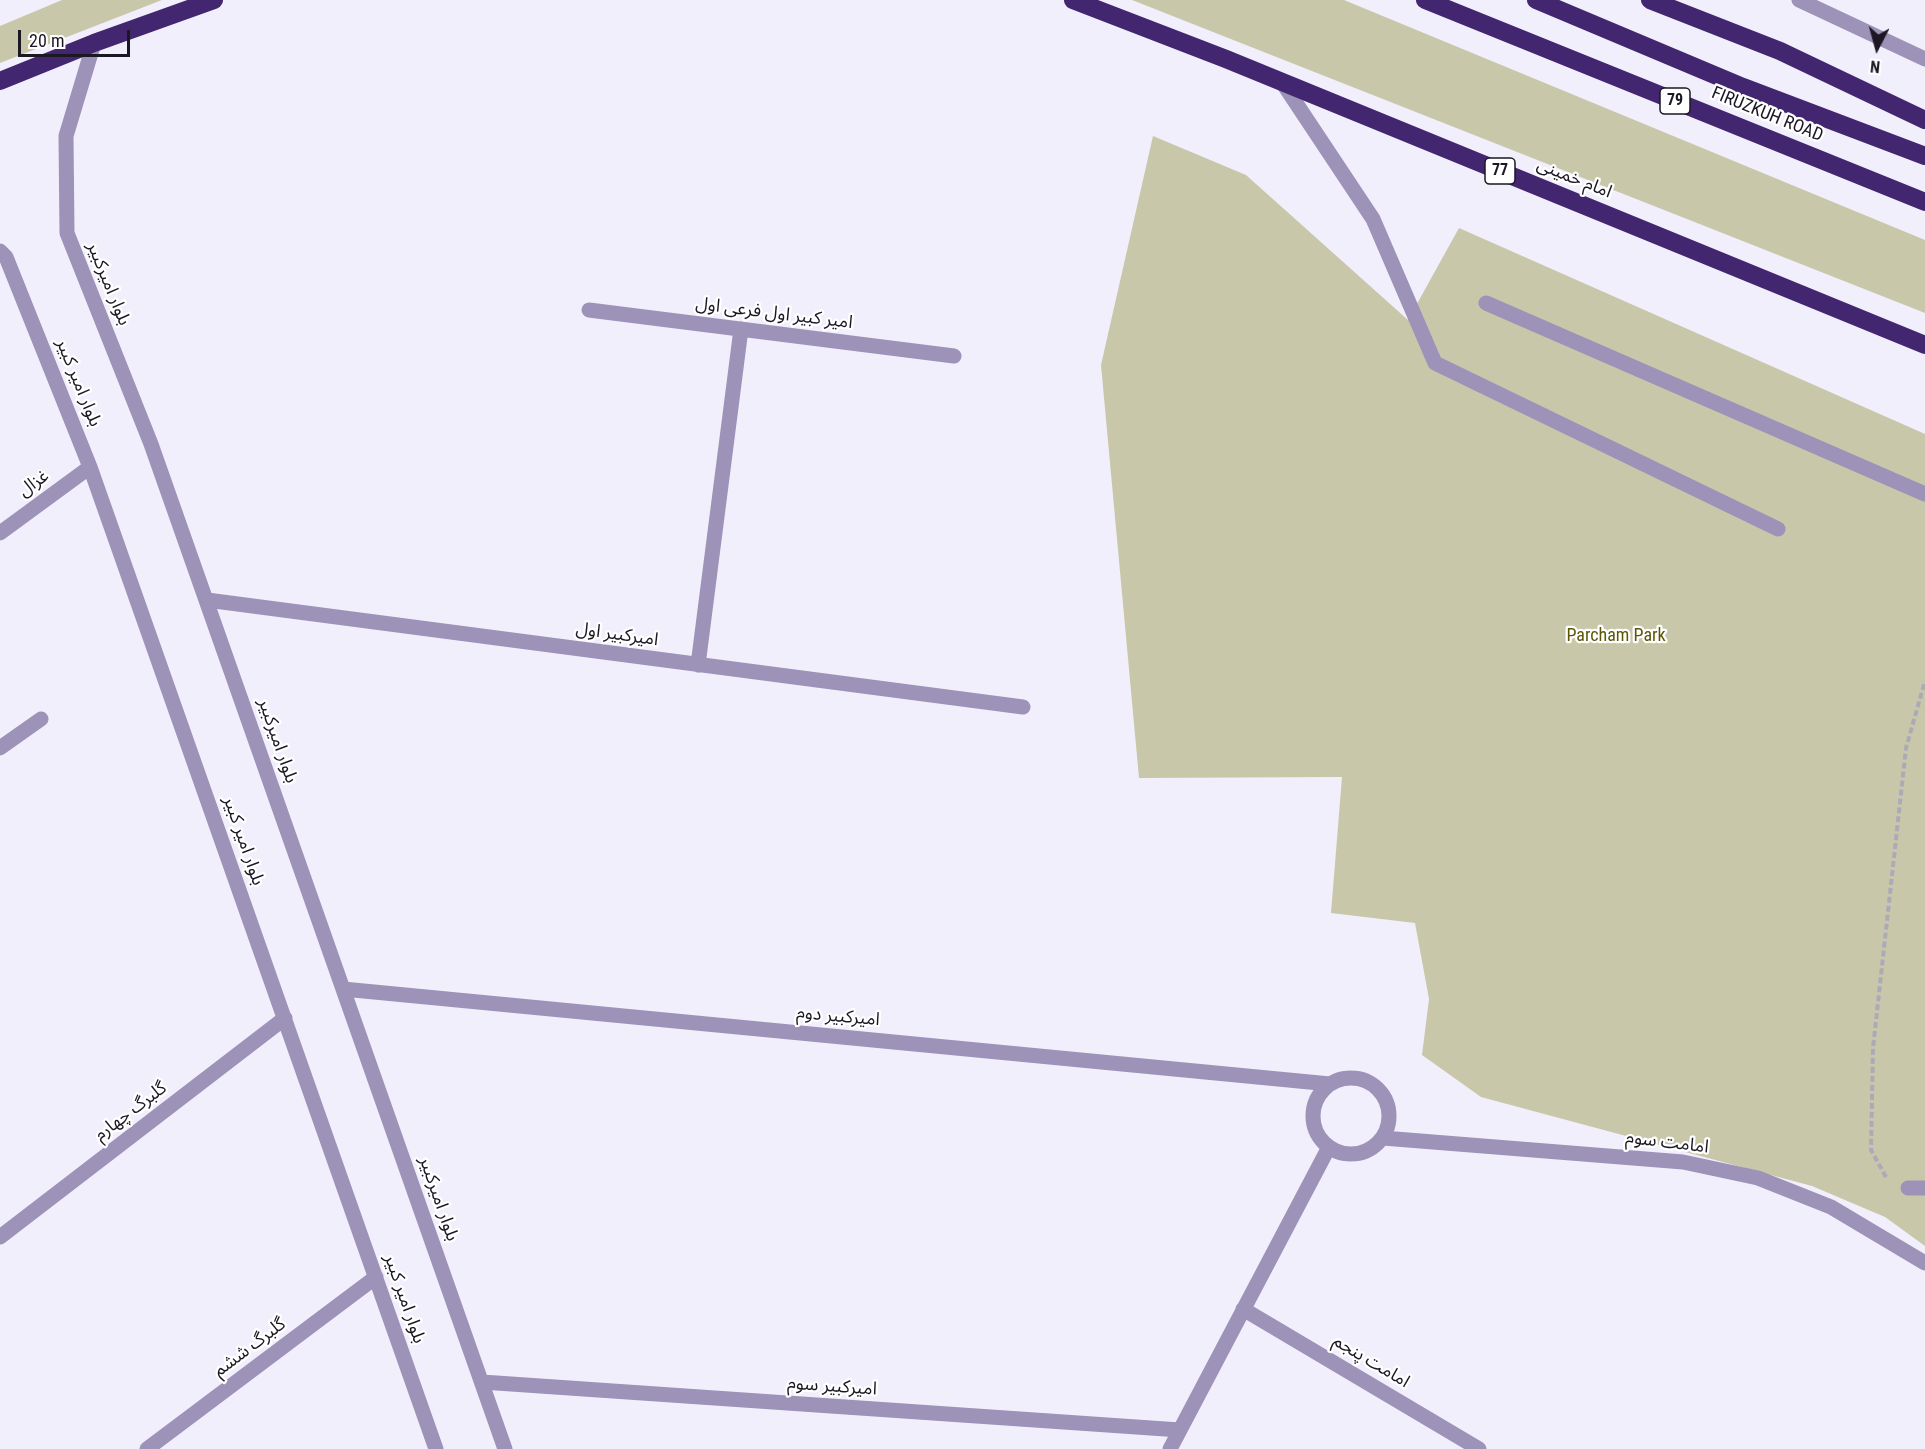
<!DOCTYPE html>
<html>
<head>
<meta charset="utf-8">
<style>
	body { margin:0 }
	#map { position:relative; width:1925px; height:1449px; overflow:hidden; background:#f2effc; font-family:"Roboto Condensed",sans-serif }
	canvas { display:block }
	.north { position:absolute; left:1847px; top:18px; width:60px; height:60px; -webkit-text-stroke:4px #fff; paint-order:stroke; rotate:186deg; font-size:16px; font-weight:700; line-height:24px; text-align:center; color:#1b1723 }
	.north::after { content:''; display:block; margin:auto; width:21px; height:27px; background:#1b1723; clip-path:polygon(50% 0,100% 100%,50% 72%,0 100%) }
	.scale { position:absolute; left:18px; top:30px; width:112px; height:27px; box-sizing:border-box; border:3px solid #1b1723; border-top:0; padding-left:8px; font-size:18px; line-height:21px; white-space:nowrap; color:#1b1723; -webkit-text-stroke:4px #fff; paint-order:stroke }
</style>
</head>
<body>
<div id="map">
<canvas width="1925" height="1449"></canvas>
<div class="north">N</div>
<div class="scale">20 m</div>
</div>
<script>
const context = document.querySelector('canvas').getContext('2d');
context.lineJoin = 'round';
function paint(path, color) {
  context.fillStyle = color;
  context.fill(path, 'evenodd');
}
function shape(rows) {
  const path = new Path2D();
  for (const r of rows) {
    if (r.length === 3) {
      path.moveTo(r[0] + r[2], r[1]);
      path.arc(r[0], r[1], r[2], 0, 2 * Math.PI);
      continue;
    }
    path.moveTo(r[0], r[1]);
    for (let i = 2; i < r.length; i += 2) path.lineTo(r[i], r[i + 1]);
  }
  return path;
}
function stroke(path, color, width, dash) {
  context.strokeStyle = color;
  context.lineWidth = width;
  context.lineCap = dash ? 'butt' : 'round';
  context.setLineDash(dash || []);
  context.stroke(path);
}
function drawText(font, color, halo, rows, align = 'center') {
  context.font = font + ' "Roboto Condensed","Noto Sans Arabic",sans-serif';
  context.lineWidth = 4.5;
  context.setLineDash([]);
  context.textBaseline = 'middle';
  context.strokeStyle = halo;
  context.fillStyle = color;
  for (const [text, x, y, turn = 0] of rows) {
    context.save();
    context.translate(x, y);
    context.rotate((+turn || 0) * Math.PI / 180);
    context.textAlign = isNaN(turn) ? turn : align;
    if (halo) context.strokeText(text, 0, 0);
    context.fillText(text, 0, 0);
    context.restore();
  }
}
const green = shape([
	[62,0,162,0,0,63,0,26],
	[1132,0,1344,0,1925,240,1925,313],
	[1153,136,1246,175,1408,320,1459,228,1925,434,1925,1246,1885,1217,1812,1186,1481,1097,1422,1055,1429,999,1415,923,1331,913,1342,777,1139,778,1101,365]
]);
const path = shape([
	[1886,1177,1871,1150,1873,1048,1906,748,1925,681]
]);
const minor = shape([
	[1799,0,1925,59],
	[94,43,66,136,67,233,151,444,505,1449],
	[1282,82,1373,219,1435,363,1778,529],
	[0,251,6,257,90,467,436,1449],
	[1486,303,1925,494],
	[589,310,954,356],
	[0,533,90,467],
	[207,600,1023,707],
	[698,665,741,329],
	[0,748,41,719],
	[343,989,1330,1084],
	[1351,1116,38],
	[1383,1138,1683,1162,1758,1178,1831,1207,1925,1263],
	[1908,1188,1925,1188],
	[0,1237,285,1018],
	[1243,1309,1479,1449],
	[482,1382,1180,1430],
	[147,1449,376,1277],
	[1170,1449,1329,1147]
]);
const highway = shape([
	[1073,0,1226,59,1925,345],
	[1425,0,1925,202],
	[1536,0,1743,87,1925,156],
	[1650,0,1780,51,1925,120],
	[0,81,94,43,214,0]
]);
const shields = [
	[1675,101,30],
	[1500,171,30]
];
const shieldNames = [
	["79",1675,101],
	["77",1500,171]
];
const streetNames = [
	["FIRUZKUH ROAD",1767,115,22],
	["امام خمینی",1574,179,22],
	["بلوار امیرکبیر",108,284,68],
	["امیر کبیر اول فرعی اول",774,314,7],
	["بلوار امیر کبیر",78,383,68],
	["غزال",34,484,-36],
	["امیرکبیر اول",617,635,8],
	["بلوار امیرکبیر",277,741,71],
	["بلوار امیر کبیر",243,841,71],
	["امیرکبیر دوم",838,1017,5],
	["گلبرگ چهارم",131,1112,-37],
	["امامت سوم",1667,1143,7],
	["بلوار امیرکبیر",438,1199,71],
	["بلوار امیر کبیر",404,1299,71],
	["گلبرگ ششم",250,1348,-37],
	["امامت پنجم",1371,1362,31],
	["امیرکبیر سوم",832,1387,4]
];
const parkNames = [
	["Parcham Park",1616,636]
];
paint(green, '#c8c7aa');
stroke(path, '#adaab7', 4, [6, 3]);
stroke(minor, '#9d92b8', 15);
stroke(highway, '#432670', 18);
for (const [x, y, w] of shields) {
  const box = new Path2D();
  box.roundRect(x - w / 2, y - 13, w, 26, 4.5);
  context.fillStyle = '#fff';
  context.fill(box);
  stroke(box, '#1b1723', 1.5);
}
drawText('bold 16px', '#1b1723', null, shieldNames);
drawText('18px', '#1b1723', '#fff', streetNames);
drawText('18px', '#5b5706', '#fff', parkNames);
</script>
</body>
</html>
